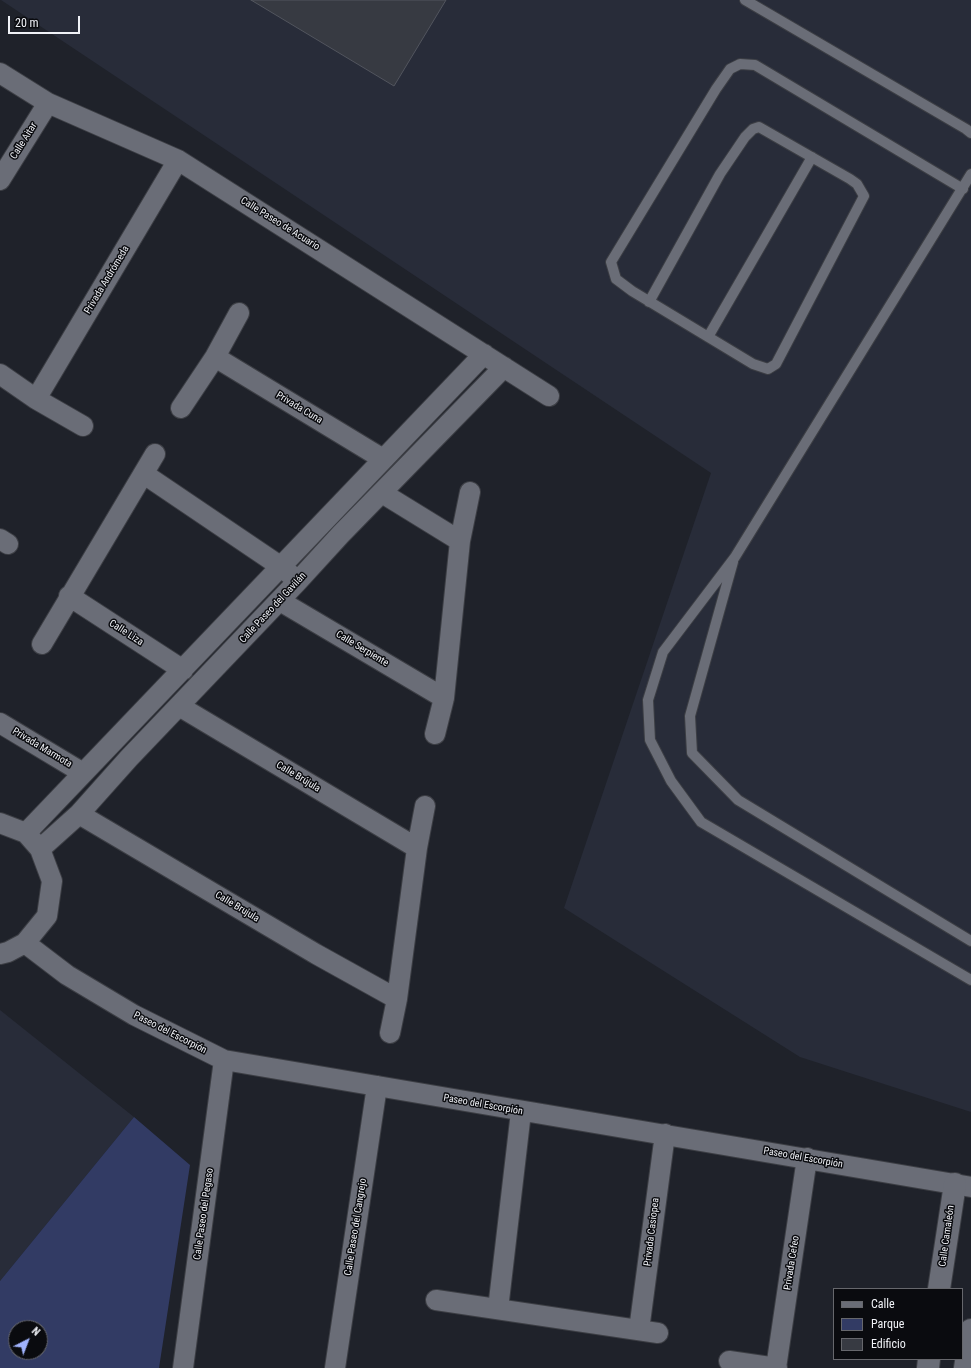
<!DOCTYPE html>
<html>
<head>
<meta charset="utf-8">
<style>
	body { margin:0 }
	#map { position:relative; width:971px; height:1368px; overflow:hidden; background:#1f222a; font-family:"Roboto Condensed",sans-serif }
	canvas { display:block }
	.legend { position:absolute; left:833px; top:1288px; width:130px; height:72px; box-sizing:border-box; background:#0a0b0f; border:1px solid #66676c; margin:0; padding:5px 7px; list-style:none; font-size:12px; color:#f0f2f7 }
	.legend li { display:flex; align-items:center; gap:8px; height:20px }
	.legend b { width:20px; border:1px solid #66676c }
	.north { position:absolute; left:8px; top:1320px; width:40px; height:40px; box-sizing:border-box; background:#0a0b0f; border:1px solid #66676c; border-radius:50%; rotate:42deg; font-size:11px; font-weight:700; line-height:16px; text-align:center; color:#f0f2f7 }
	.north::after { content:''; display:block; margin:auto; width:14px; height:18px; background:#a0b3fd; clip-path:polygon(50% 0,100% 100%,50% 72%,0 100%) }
	.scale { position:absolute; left:8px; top:16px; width:72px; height:18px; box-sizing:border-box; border:2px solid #f0f2f7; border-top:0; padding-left:5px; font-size:12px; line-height:14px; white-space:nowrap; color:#f0f2f7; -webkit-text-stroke:3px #0a0b0f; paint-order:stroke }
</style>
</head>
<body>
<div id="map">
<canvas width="971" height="1368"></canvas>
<ul class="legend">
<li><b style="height:5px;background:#6a6d77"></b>Calle</li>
<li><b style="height:11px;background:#323b64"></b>Parque</li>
<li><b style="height:11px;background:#373a42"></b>Edificio</li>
</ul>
<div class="north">N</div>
<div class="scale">20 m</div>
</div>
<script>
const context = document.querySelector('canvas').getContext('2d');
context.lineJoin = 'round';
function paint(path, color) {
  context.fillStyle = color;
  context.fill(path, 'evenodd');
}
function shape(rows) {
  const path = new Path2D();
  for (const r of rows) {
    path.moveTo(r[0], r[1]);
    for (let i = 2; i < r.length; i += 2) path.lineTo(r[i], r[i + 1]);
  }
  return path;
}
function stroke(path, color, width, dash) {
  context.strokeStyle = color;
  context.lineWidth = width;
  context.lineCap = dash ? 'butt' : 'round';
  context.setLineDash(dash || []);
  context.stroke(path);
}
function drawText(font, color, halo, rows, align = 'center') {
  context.font = font + ' "Roboto Condensed",sans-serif';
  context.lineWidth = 3;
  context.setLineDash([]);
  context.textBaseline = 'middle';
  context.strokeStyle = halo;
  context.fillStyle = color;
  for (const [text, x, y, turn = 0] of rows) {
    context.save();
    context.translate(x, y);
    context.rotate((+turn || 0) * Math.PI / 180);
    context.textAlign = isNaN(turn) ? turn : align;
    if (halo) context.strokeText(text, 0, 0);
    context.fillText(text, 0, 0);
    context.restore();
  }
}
const built = shape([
	[1,0,971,0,971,1112,800,1057,564,908,711,473],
	[0,1010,134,1117,0,1281]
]);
const green = shape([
	[134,1117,190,1165,159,1368,0,1368,0,1281],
	[16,1328,40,1328,40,1352,16,1352]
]);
const building = shape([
	[251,0,446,0,394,86,251,0]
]);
const service = shape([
	[745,0,966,129,971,133],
	[971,174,735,557,663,652,648,700,650,740,671,781,701,822,971,980],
	[649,302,720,174,745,137,753,129,759,127,850,179,857,184,864,196,776,364,768,369,753,364,632,291,616,279,611,262,716,89,730,69,740,64,755,65,963,189],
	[708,337,812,157],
	[733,562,690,716,692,753,738,800,971,941]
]);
const minor = shape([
	[0,73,48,103,178,160,549,396],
	[0,180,48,103],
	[215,357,383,459],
	[0,374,36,399,83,426],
	[36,399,178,160],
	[181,408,215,357,239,313],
	[144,474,280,566,291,575],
	[382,493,460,541],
	[0,539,8,544],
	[69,596,183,670],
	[280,601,444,698],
	[42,644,155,454],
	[179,706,417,848],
	[0,723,83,773],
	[435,734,444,698,460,541,470,492],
	[79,814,316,954,397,999],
	[0,823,26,833,40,849,52,881,47,916,25,943,8,952,0,954],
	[26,833,484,354],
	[40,849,79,814,129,758,298,581,341,534,504,367],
	[25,943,67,975,134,1015,224,1060,971,1187],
	[390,1033,397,999,417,848,425,806],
	[436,1300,658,1333],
	[498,1309,521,1112],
	[639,1330,665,1134],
	[729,1361,777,1368],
	[183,1368,224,1060],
	[335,1368,377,1086],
	[776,1368,807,1158]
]);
const tertiary = shape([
	[939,1289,955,1184],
	[928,1368,929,1359],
	[965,1368,971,1330]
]);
const streetNames = [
	["Calle Aitar",24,141,-58],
	["Calle Paseo de Acuario",280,224,32],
	["Privada Andrómeda",107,280,-59],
	["Privada Cuna",299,408,31],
	["Calle Paseo del Gavilán",273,608,-47],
	["Calle Liza",126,633,33],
	["Calle Serpiente",362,649,31],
	["Privada Marmota",42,748,31],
	["Calle Brújula",298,777,31],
	["Calle Brujula",237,907,31],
	["Paseo del Escorpión",170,1033,27],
	["Paseo del Escorpión",483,1105,10],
	["Paseo del Escorpión",803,1158,10],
	["Calle Paseo del Pegaso",204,1214,-82],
	["Calle Paseo del Cangrejo",356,1227,-81],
	["Privada Casiopea",652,1232,-83],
	["Calle Camaleón",947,1236,-82],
	["Privada Cefeo",792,1263,-81]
];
paint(built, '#282c39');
paint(green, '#323b64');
paint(building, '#373a42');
stroke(building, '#52555e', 1);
stroke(service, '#3c3e44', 12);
stroke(minor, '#3c3e44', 22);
stroke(tertiary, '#3c3e44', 24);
stroke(service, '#6a6d77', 10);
stroke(minor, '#6a6d77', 20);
stroke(tertiary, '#6a6d77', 22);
drawText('10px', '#f0f2f7', '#0a0b0f', streetNames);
</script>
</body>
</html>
